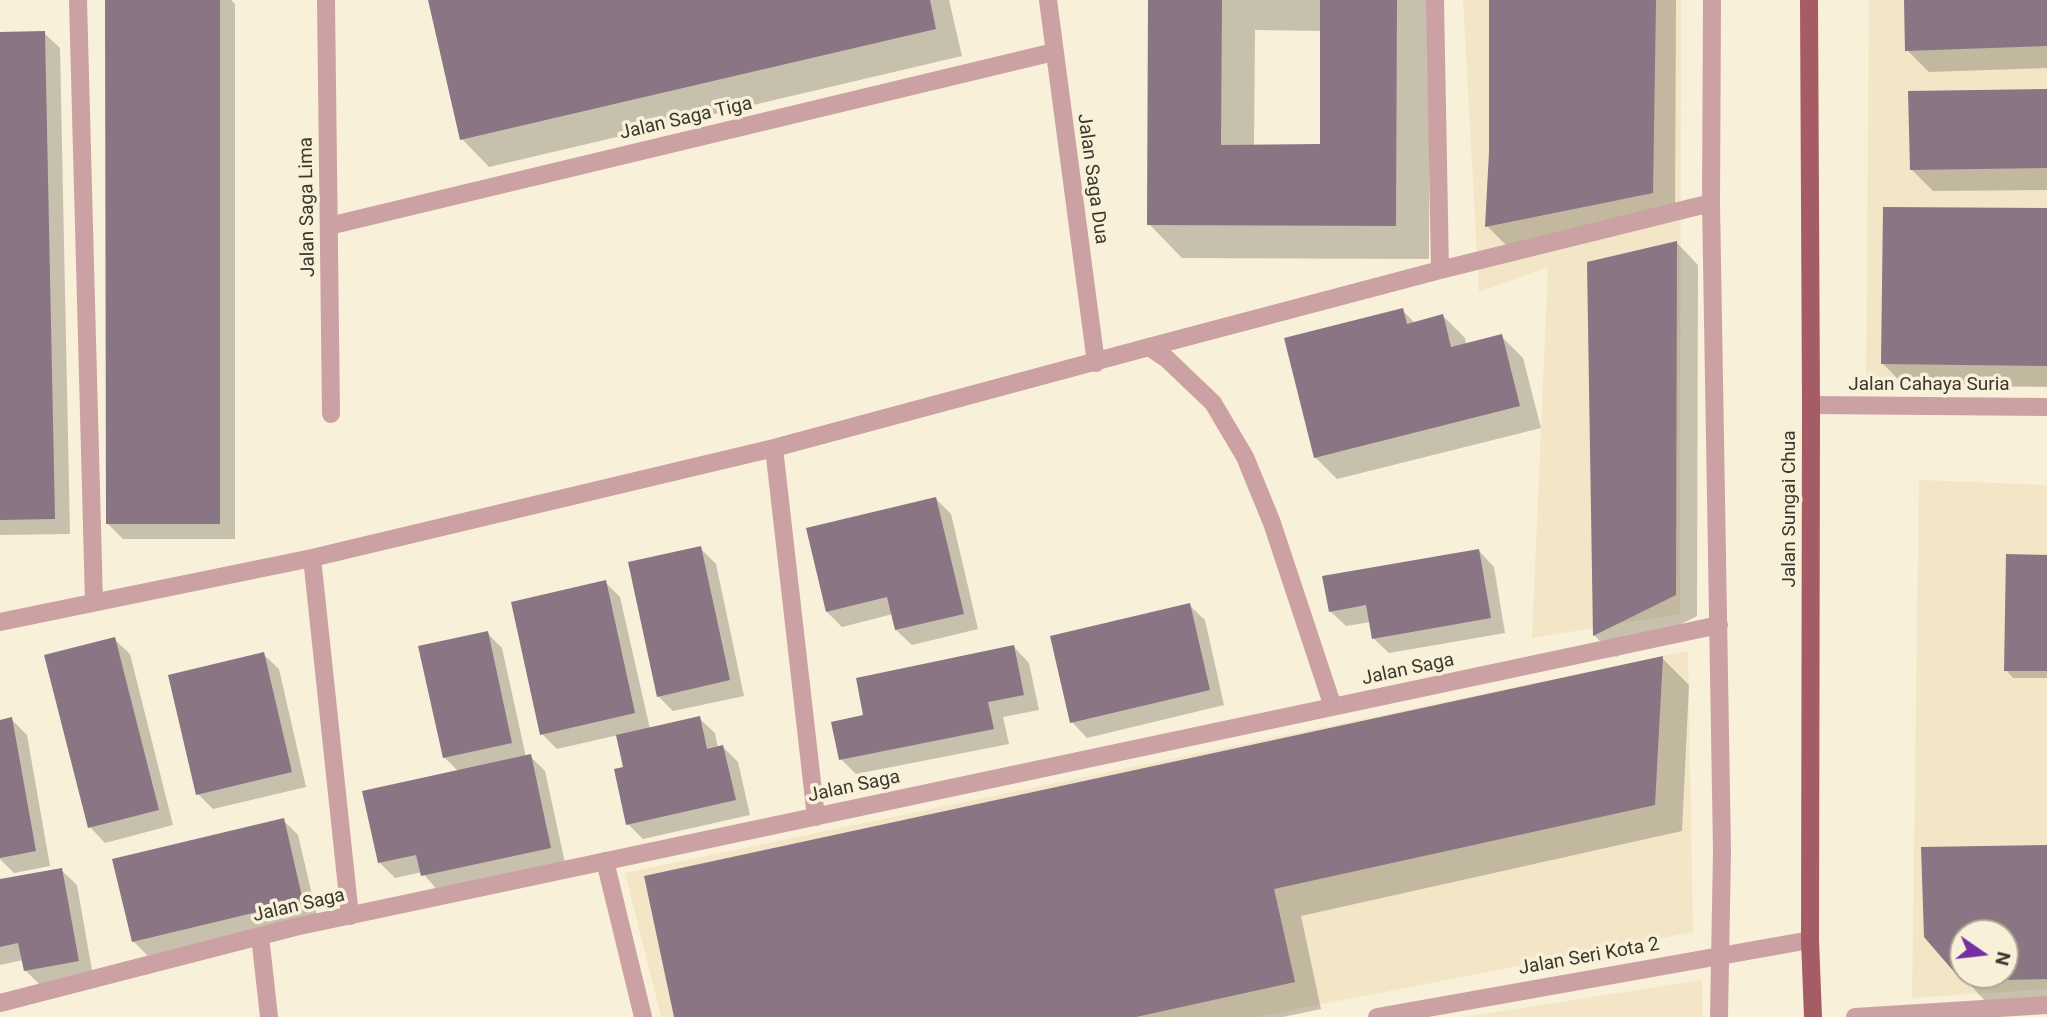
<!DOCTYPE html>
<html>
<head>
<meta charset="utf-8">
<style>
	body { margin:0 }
	#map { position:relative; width:2047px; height:1017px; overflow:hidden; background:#f9f0d9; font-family:Roboto,sans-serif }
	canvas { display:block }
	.north { position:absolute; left:1949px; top:919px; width:70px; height:70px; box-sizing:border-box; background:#f9f0d9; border:2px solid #ada694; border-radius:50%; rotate:104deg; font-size:19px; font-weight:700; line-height:28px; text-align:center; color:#3a372d }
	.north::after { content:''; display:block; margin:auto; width:24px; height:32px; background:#7630a3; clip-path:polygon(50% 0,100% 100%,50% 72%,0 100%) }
</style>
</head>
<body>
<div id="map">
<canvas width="2047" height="1017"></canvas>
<div class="north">N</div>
</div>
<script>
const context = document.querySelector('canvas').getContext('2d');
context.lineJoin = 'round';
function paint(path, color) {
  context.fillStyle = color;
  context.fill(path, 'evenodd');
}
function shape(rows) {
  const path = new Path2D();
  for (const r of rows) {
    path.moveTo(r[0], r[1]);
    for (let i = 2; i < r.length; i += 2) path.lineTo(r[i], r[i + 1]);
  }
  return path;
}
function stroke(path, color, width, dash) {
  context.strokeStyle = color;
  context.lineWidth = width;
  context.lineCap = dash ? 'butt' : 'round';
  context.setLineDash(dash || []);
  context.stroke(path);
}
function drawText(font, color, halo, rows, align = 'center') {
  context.font = font + ' Roboto,sans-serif';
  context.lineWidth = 7;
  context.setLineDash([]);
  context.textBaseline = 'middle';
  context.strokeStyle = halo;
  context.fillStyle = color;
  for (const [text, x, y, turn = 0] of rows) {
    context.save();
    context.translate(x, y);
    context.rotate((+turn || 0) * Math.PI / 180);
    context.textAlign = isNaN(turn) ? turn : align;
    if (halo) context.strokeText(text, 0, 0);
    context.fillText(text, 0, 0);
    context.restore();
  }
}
const built = shape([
	[1463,0,1681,0,1680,614,1532,638,1548,267,1479,292],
	[1869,0,2047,0,2047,386,1866,381],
	[1919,480,2047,485,2047,989,1912,998],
	[1963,933,2005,933,2005,975,1963,975],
	[1688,651,1693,932,1256,1017,661,1017,625,873],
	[1702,980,1702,1017,1464,1017]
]);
const shadow = shape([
	[107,0,231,0,235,4,235,539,123,539,107,523],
	[430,0,949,0,962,56,489,167,462,139],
	[1149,0,1430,0,1429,259,1182,258,1149,224],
	[1255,30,1322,31,1322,146,1254,146],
	[1491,0,1676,0,1675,215,1509,248,1487,226,1491,152],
	[1906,0,2047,0,2047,68,1929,72,1907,50],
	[44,33,60,48,70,534,0,535,0,34],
	[2047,91,2047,190,1933,191,1911,169],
	[2047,210,2047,387,1905,386,1883,364],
	[1677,243,1698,265,1697,616,1616,657,1594,635,1588,263],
	[1402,310,1416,324,1443,316,1465,338,1466,345,1501,336,1523,358,1541,428,1337,479,1315,457],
	[935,498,951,514,978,629,912,645,896,630,893,614,842,627,827,612],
	[700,548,716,564,744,696,673,711,658,696],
	[1479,551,1494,567,1505,633,1389,653,1373,638,1371,622,1346,626,1330,611],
	[2047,557,2047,678,2013,678,2006,670],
	[605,582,620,597,650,729,699,718,715,733,718,748,723,747,738,762,750,815,643,839,628,824,625,768,618,735,557,749,542,734],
	[1189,605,1205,620,1224,705,1087,738,1072,722],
	[487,633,502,648,526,757,530,756,545,771,565,863,438,891,422,872,395,878,379,862,459,772,444,757],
	[114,639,130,654,173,825,105,843,90,827],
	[1014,647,1029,663,1039,710,1003,717,1009,744,856,774,841,759,865,717],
	[263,654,279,669,306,787,213,809,198,794],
	[1662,658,1689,685,1682,831,1301,916,1321,1009,1283,1017,675,1017],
	[11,719,27,735,50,866,14,873,0,859,0,721],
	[283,820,298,835,317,916,149,957,133,941],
	[2047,847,2047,1001,1986,1002,1925,936],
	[1963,933,2005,933,2005,975,1963,975],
	[61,870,77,885,93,976,41,986,25,970,23,960,0,965,0,881]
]);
const building = shape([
	[105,0,220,0,220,524,106,524],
	[428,0,930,0,936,29,460,140],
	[1148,0,1222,0,1221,145,1320,144,1320,0,1397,0,1396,226,1147,225],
	[1489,0,1656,0,1653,193,1485,227,1489,152],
	[1904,0,2047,0,2047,46,1905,51],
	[45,31,55,519,0,520,0,32],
	[2047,89,2047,168,1910,170,1908,91],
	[1883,207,2047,208,2047,366,1881,364],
	[1677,241,1676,595,1593,636,1587,262],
	[1403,308,1407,324,1443,314,1451,347,1502,334,1520,406,1314,458,1284,338],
	[936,497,964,614,895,630,887,597,826,612,806,528],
	[701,546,730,680,657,697,628,562],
	[1479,549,1491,618,1372,639,1366,605,1329,612,1322,576],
	[2006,554,2047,555,2047,671,2004,671],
	[606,580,635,713,540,735,511,602],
	[1190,603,1210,690,1070,723,1050,636],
	[488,631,512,743,443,758,418,646],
	[115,637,159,810,88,828,44,655],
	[1014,645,1024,695,988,702,994,729,839,760,831,722,863,715,856,678],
	[264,652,292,772,196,795,168,675],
	[1663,656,1655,805,1274,889,1295,982,1136,1017,674,1017,644,876],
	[700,716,707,749,723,745,736,800,626,825,614,769,623,767,616,735],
	[12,717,36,851,0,858,0,720],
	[531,754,551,848,421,876,416,855,378,863,362,791],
	[284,818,303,901,132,942,112,859],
	[2047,845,2047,979,1962,981,1924,937,1921,847],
	[1963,933,2005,933,2005,975,1963,975],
	[62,868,79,961,24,971,18,943,0,947,0,879]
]);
const service = shape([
	[78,0,94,602],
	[1435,0,1440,270],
	[1149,347,1440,270,1711,203],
	[260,936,269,1017]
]);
const minor = shape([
	[326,0,331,414],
	[1048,0,1096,363],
	[1712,0,1711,203,1722,851,1719,1017],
	[329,226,1054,52],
	[1811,405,2047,407],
	[774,448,816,817],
	[312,558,350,916],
	[0,622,312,558,774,448,1149,347,1167,359,1213,403,1245,457,1272,523,1333,707],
	[605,861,643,1017],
	[0,1003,295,927,1719,625],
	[1377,1017,1810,940],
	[1855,1017,2047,1005]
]);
const primary = shape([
	[1809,0,1811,405,1810,940,1813,1017]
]);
const streetNames = [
	["Jalan Saga Tiga",686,119,-13],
	["Jalan Saga Dua",1092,179,82],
	["Jalan Saga Lima",308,207,-91],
	["Jalan Cahaya Suria",1929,385],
	["Jalan Sungai Chua",1790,509,-90],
	["Jalan Saga",1408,670,-12],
	["Jalan Saga",854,787,-12],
	["Jalan Saga",299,906,-13],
	["Jalan Seri Kota 2",1589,957,-10]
];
paint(built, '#f2e6c7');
paint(shadow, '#0003');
paint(building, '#897583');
stroke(service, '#cba1a4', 18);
stroke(minor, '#cba1a4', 18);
stroke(primary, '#a55c64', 18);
drawText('19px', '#3a372d', '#f9f0d9', streetNames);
</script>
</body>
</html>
